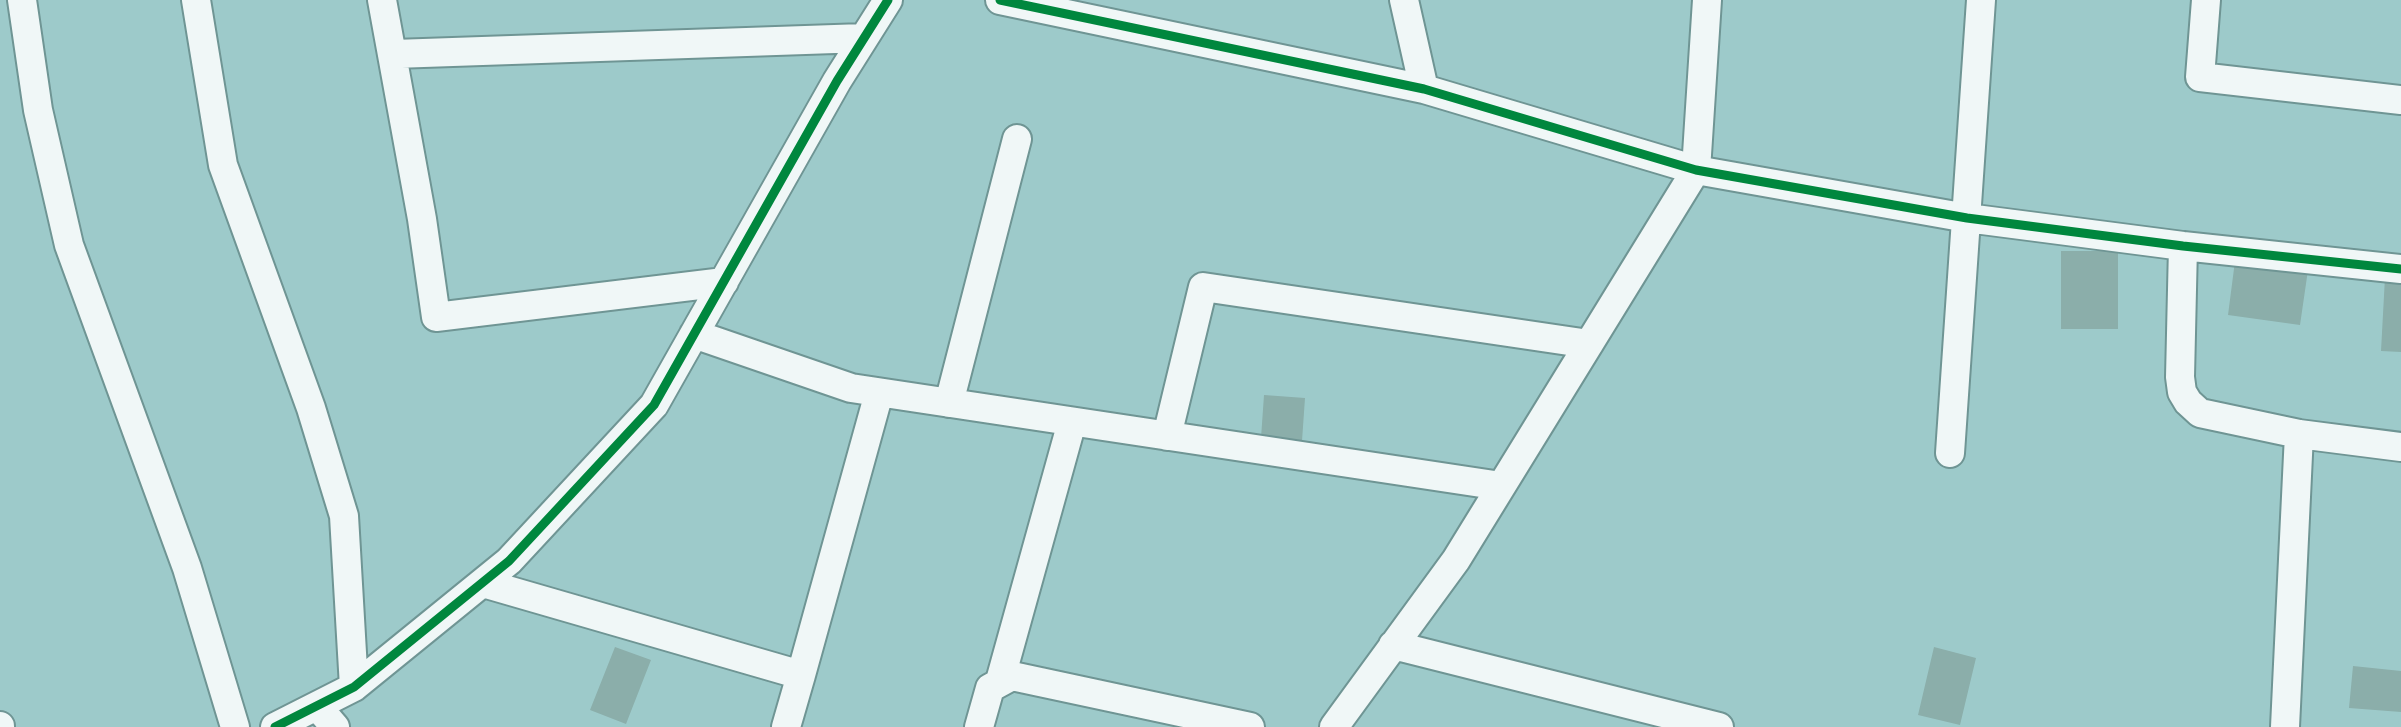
<!DOCTYPE html>
<html>
<head>
<meta charset="utf-8">
<style>
	body { margin:0 }
	canvas { display:block; background:#9dcaca }
</style>
</head>
<body>
<canvas width="2401" height="727"></canvas>
<script>
const context = document.querySelector('canvas').getContext('2d');
context.lineJoin = 'round';
function paint(path, color) {
  context.fillStyle = color;
  context.fill(path, 'evenodd');
}
function shape(rows) {
  const path = new Path2D();
  for (const r of rows) {
    path.moveTo(r[0], r[1]);
    for (let i = 2; i < r.length; i += 2) path.lineTo(r[i], r[i + 1]);
  }
  return path;
}
function stroke(path, color, width, dash) {
  context.strokeStyle = color;
  context.lineWidth = width;
  context.lineCap = dash ? 'butt' : 'round';
  context.setLineDash(dash || []);
  context.stroke(path);
}
const building = shape([
	[2061,251,2118,251,2118,329,2061,329],
	[2235,261,2308,270,2300,325,2228,315],
	[2385,277,2401,278,2401,352,2381,351],
	[1264,395,1305,398,1302,441,1261,438],
	[615,647,651,660,626,724,590,710],
	[1934,647,1976,658,1960,725,1918,715],
	[2353,666,2401,671,2401,712,2349,708]
]);
const minor = shape([
	[22,0,38,110,69,245,187,568,235,727],
	[196,0,223,165,311,408,344,516,354,687],
	[382,0,422,219,436,317,724,282],
	[1000,0,1424,89,1696,170,1967,218,2183,246,2401,269],
	[1404,0,1424,89],
	[2206,0,2200,77,2401,100],
	[394,54,864,38],
	[2183,246,2180,377,2182,392,2188,402,2200,413,2299,434,2401,447],
	[694,334,851,388,1501,486],
	[949,403,1017,139],
	[1167,436,1203,287,1589,344],
	[1950,453,1981,0],
	[483,583,801,675,879,393],
	[1393,645,1719,727],
	[1000,681,1072,422],
	[317,706,335,727],
	[0,726,0,727],
	[275,727,354,687,509,561,654,405,837,81,888,0],
	[786,727,801,675],
	[979,727,990,688,1012,676,1250,727],
	[1334,727,1456,560,1696,170,1707,0],
	[2285,727,2299,434]
]);
const cycleway = shape([
	[1000,0,1424,89,1696,170,1967,218,2183,246,2401,269],
	[275,727,354,687,509,561,654,405,837,81,888,0]
]);
paint(building, '#8baeaa');
stroke(minor, '#6f9594', 32);
stroke(minor, '#f0f7f7', 28);
stroke(cycleway, '#00873e', 9);
</script>
</body>
</html>
